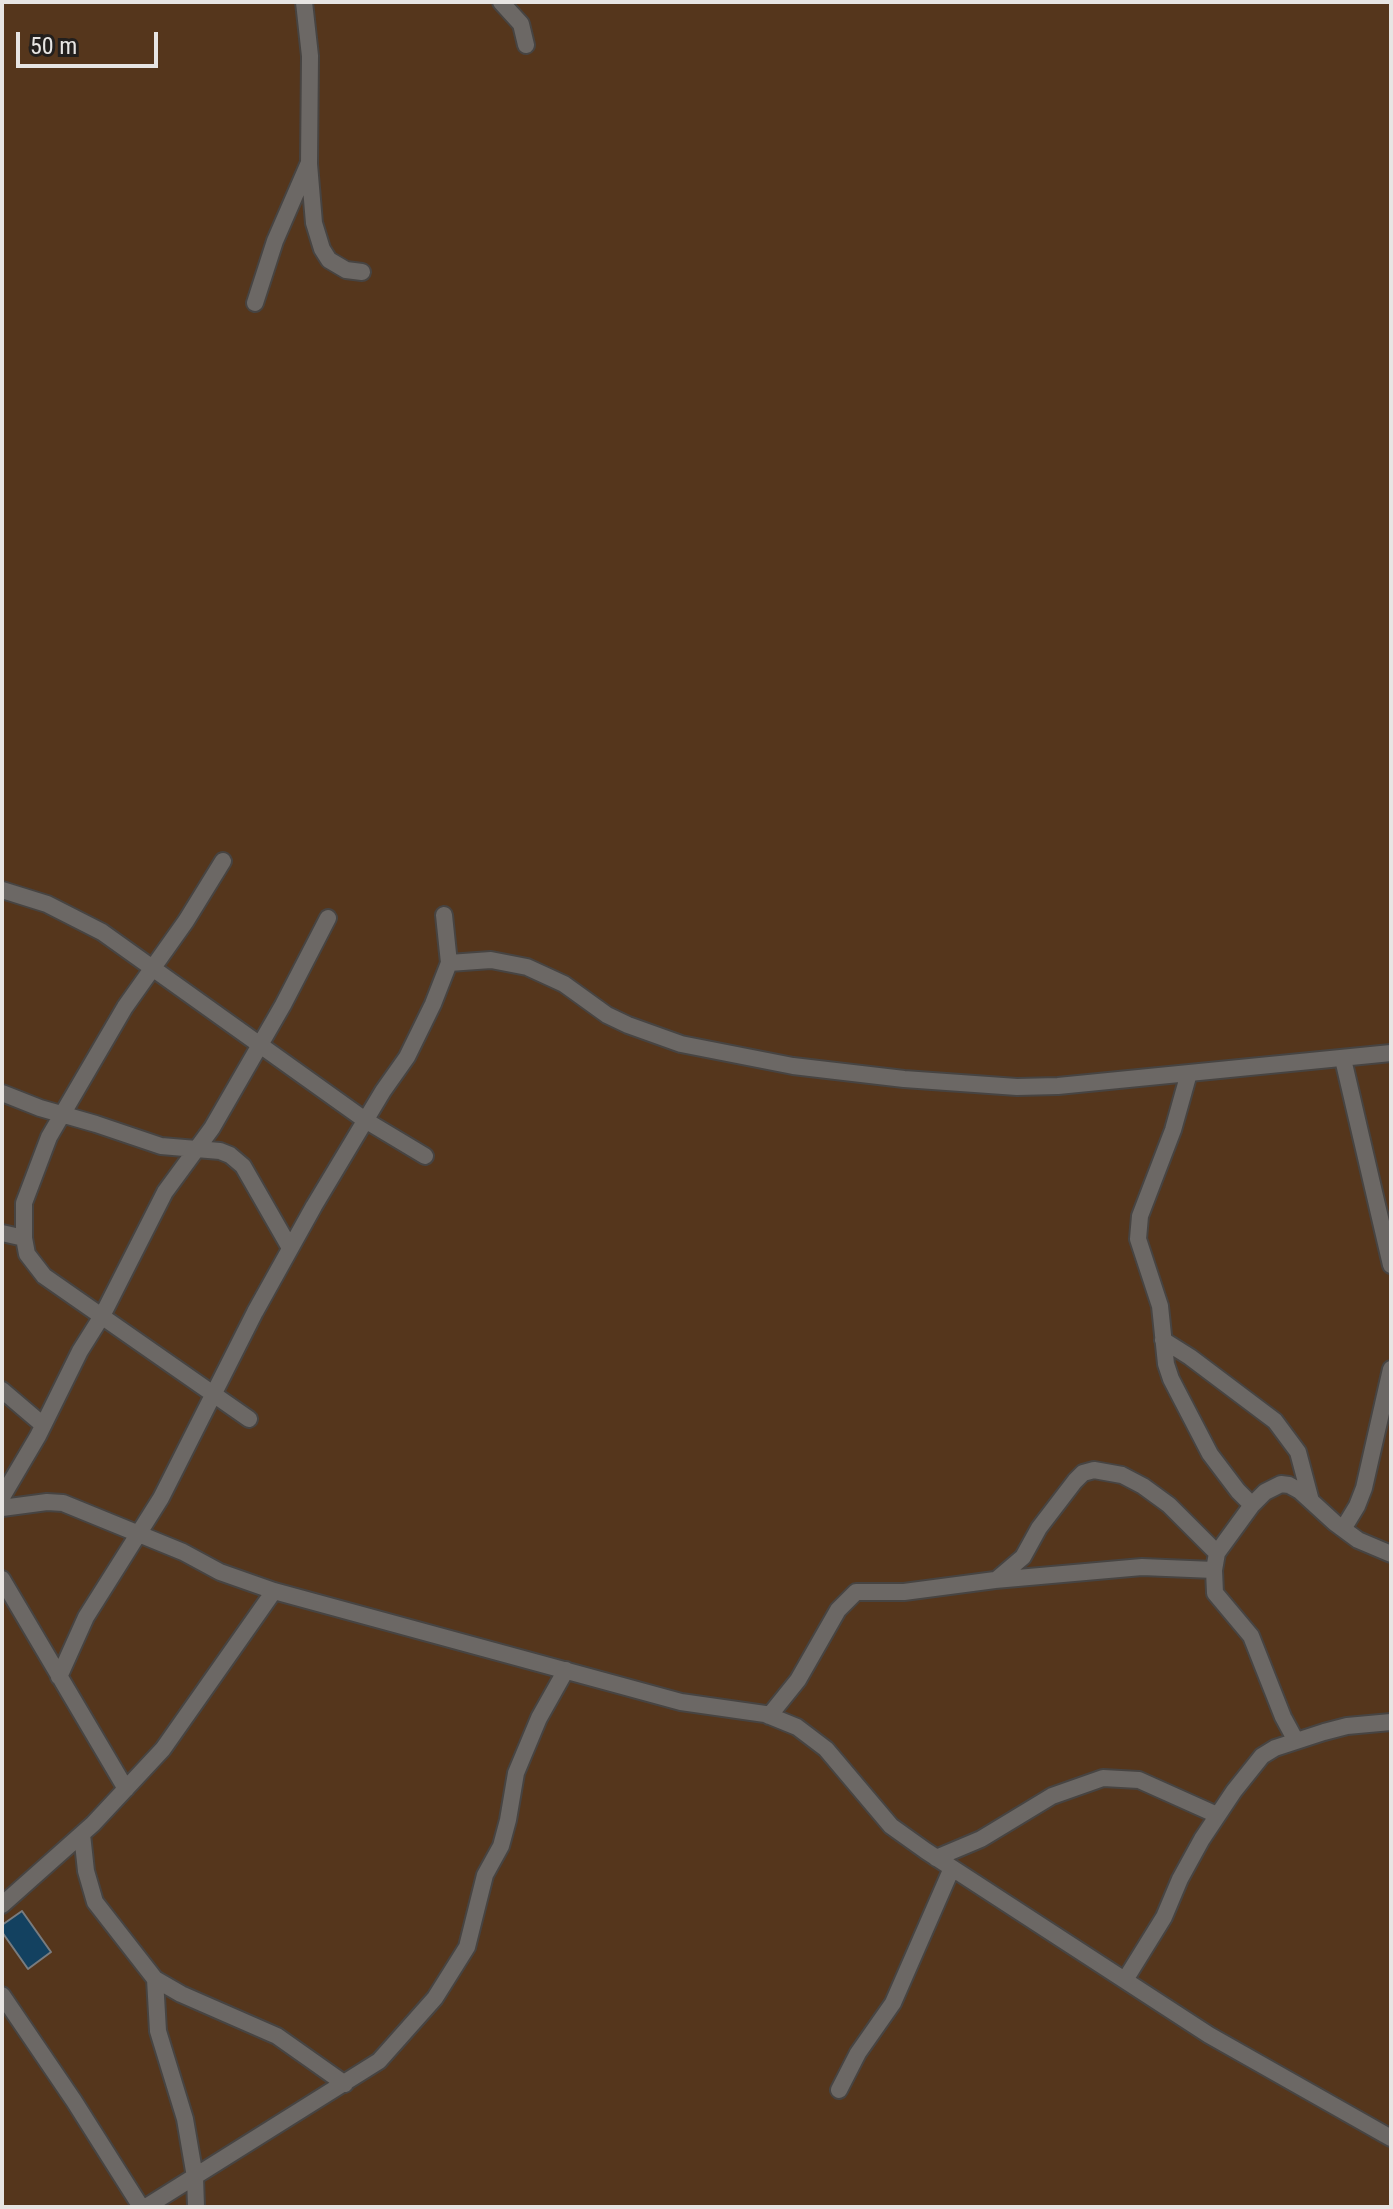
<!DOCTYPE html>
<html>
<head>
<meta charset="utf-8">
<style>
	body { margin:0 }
	#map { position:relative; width:1393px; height:2209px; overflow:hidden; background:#2c2926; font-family:"Roboto Condensed",sans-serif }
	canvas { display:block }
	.frame { position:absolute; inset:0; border:4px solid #e7e5e3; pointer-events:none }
	.scale { position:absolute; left:16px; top:32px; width:142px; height:36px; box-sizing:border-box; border:4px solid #e7e5e3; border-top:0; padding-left:10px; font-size:24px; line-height:28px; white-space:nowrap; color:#e7e5e3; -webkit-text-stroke:6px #221f1d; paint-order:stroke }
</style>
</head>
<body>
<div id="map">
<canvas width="1393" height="2209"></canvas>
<div class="frame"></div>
<div class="scale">50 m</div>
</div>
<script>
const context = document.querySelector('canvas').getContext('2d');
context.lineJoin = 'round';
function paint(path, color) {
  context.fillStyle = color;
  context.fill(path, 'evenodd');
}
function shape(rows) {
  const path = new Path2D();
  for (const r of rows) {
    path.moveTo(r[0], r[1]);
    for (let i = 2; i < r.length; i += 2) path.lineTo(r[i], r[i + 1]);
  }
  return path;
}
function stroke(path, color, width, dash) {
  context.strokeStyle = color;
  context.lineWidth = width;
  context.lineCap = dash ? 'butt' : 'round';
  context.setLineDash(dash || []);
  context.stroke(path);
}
const green = shape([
	[2,2,1391,2,1391,2207,2,2207]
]);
const building = shape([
	[22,1911,51,1952,28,1969,2,1932,2,1925,22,1911]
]);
const street = shape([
	[304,2,310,56,309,164,314,223,322,249,329,260,346,270,362,272],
	[501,2,521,24,526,45],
	[255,303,275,241,308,165],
	[223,861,186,921,125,1007,49,1137,24,1203,24,1238,27,1254,44,1276,249,1419],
	[2,890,47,904,102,932,365,1120,425,1156],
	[449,963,491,960,527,967,564,984,607,1015,628,1025,681,1044,793,1066,904,1079,1017,1087,1058,1086,1391,1053],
	[1343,1059,1391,1265],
	[1189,1073,1173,1130,1140,1216,1138,1239,1160,1306,1166,1364,1171,1379,1210,1454,1238,1491,1252,1505],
	[2,1093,40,1108,96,1124,161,1146,220,1151,230,1155,243,1166,290,1248],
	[2,1233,24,1238],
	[1163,1340,1190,1357,1275,1421,1298,1452,1311,1501],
	[2,1390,43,1425],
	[2,1497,38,1436,80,1351,102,1316,165,1192,212,1128,283,1005,328,918],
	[2,1508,47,1502,63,1503,183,1552,220,1572,274,1591,681,1702,765,1714,797,1727,826,1749,891,1826,926,1851,1209,2035,1391,2138],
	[1343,1529,1357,1506,1364,1488,1391,1369],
	[2,1579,126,1789],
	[996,1580,1023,1557,1039,1528,1075,1481,1083,1473,1094,1470,1122,1475,1143,1486,1169,1505,1217,1553],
	[59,1677,86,1617,161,1498,255,1312,314,1206,383,1091,407,1057,433,1004,449,963,444,915],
	[769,1716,798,1680,838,1610,856,1592,904,1592,995,1580,1142,1567,1214,1570],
	[1296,1741,1283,1717,1251,1636,1215,1593,1214,1570,1217,1553,1252,1505,1265,1492,1281,1484,1289,1485,1300,1491,1335,1523,1358,1540,1391,1554],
	[82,1834,86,1871,95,1902,155,1979,181,1994,277,2036,345,2084],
	[936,1858,981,1839,1052,1796,1103,1778,1139,1780,1217,1815],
	[2,1905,93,1824,163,1749,274,1591],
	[155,1979,158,2031,185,2119,195,2177,196,2207],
	[1125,1980,1164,1917,1180,1879,1202,1839,1234,1791,1262,1756,1275,1748,1324,1732,1347,1726,1391,1722],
	[2,1995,74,2101,141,2207],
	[839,2090,858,2053,893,2003,952,1868],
	[146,2207,379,2061,435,1998,467,1947,485,1875,501,1846,508,1820,516,1773,539,1718,566,1670]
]);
paint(green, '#55361c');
paint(building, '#134160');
stroke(building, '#797c7f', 2);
stroke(street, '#474442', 20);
stroke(street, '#6c6865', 16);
</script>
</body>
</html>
